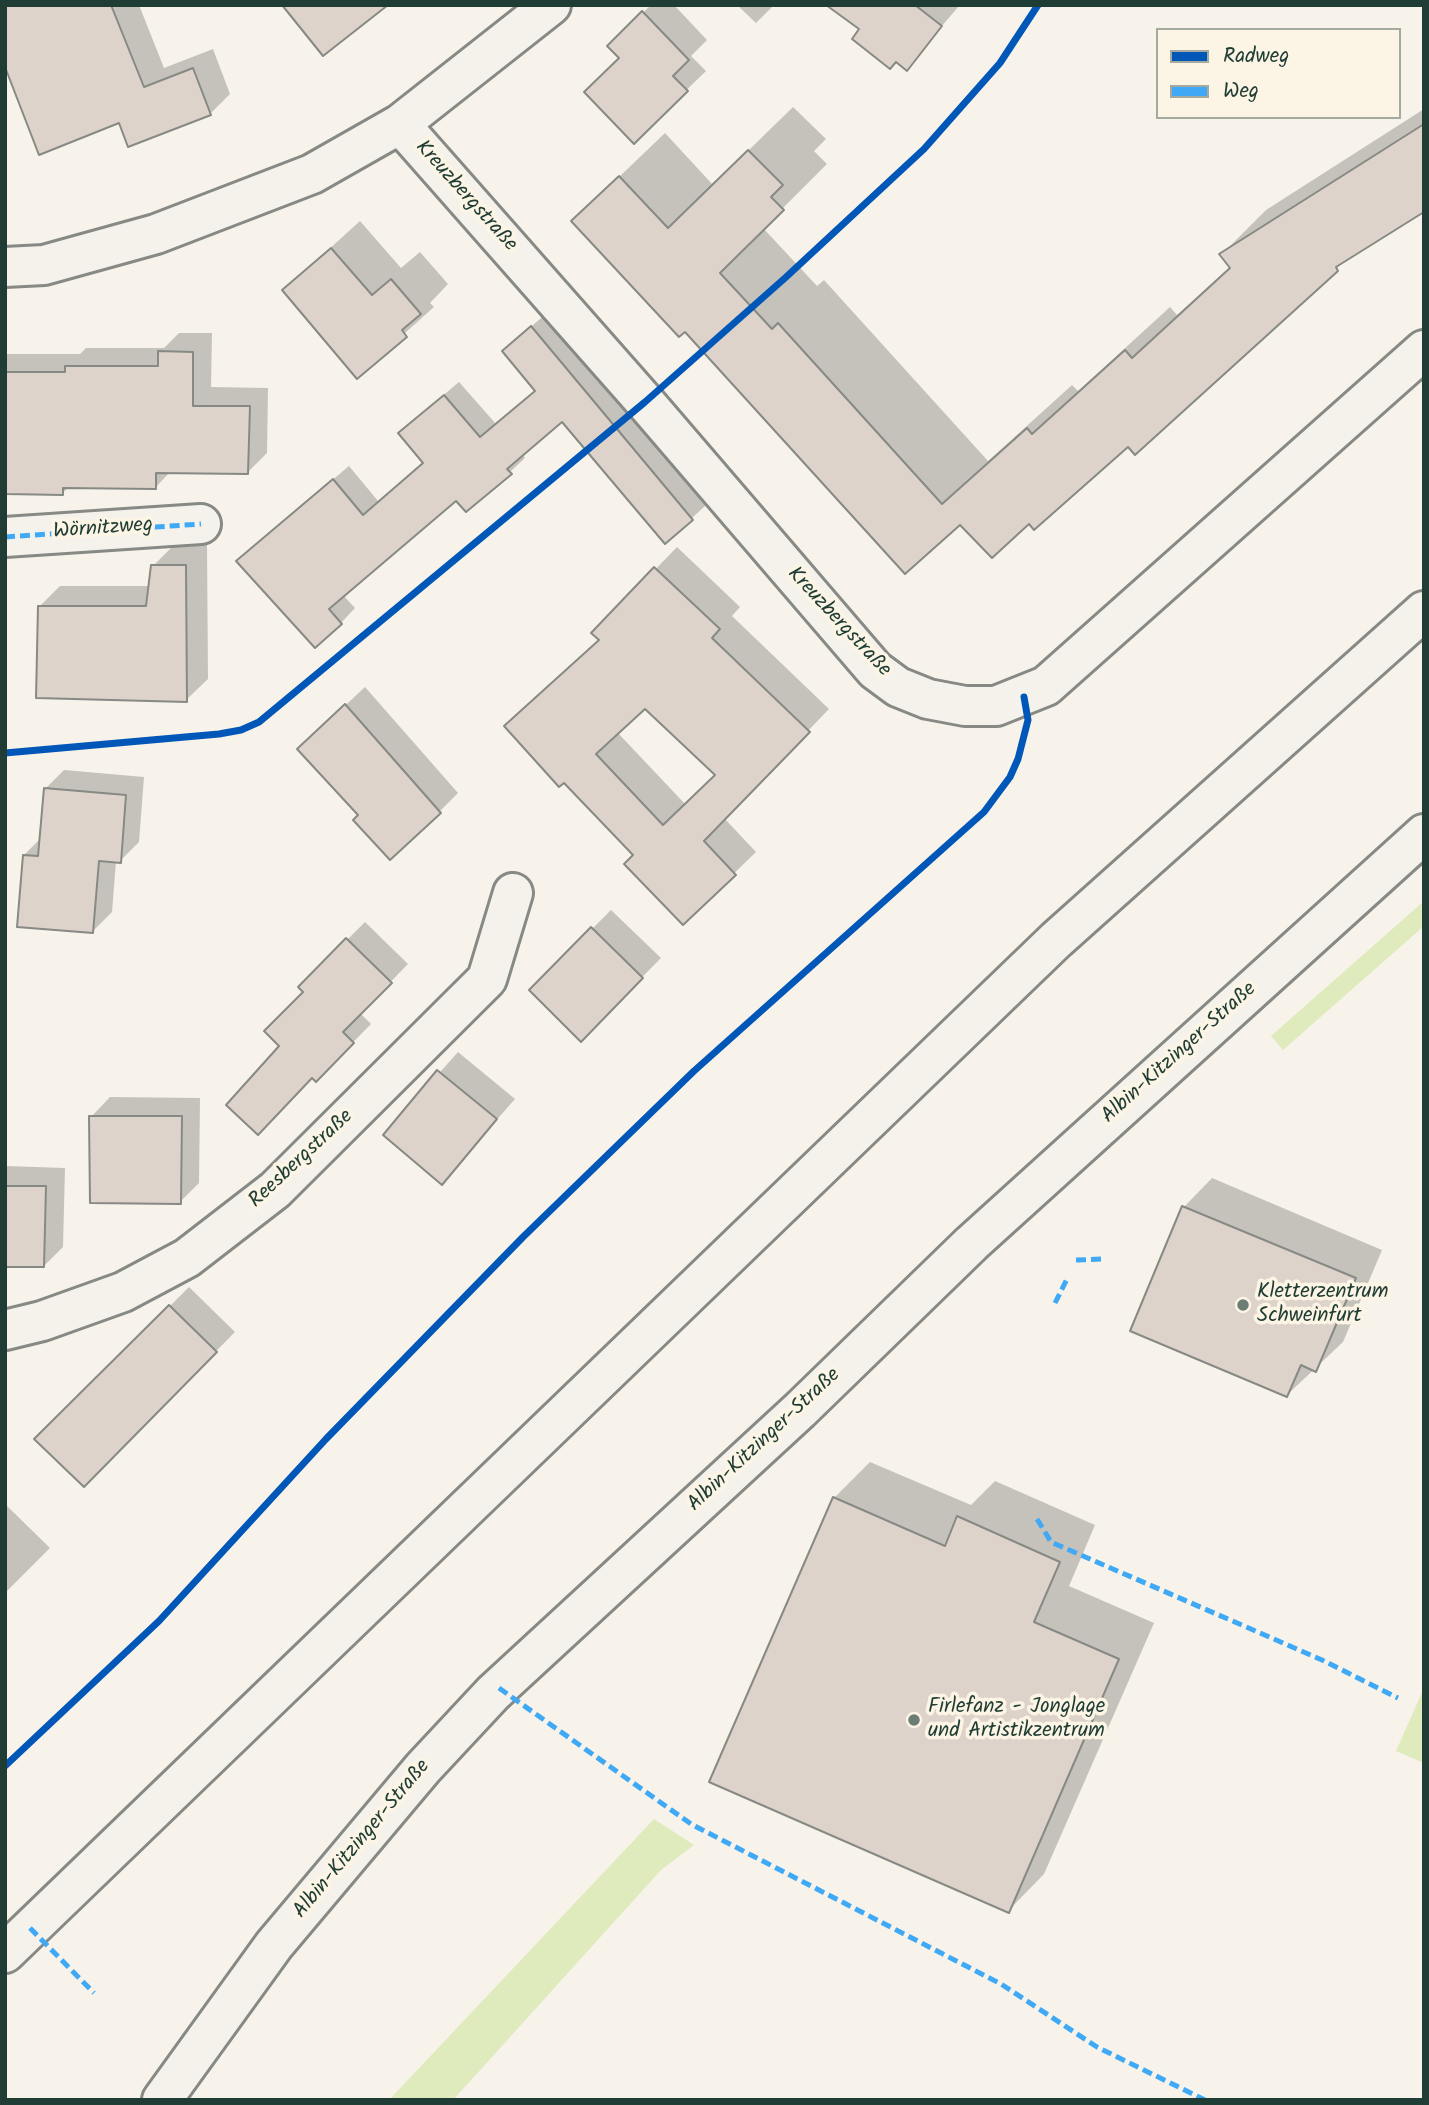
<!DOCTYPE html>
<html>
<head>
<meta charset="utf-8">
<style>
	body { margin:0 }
	#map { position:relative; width:1429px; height:2105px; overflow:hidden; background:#f7f3ea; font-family:Kalam,sans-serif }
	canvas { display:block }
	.frame { position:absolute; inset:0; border:7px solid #1f3d34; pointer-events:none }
	.legend { position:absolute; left:1156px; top:28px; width:245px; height:91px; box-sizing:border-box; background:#fcf5e5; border:2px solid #a4ab9e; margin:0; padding:9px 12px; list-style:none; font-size:21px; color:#1f3d34 }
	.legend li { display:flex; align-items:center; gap:14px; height:35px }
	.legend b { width:35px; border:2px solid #a4ab9e }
</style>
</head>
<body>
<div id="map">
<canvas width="1429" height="2105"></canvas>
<div class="frame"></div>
<ul class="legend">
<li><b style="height:9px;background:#0057b8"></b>Radweg</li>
<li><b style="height:9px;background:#3fa9f5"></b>Weg</li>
</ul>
</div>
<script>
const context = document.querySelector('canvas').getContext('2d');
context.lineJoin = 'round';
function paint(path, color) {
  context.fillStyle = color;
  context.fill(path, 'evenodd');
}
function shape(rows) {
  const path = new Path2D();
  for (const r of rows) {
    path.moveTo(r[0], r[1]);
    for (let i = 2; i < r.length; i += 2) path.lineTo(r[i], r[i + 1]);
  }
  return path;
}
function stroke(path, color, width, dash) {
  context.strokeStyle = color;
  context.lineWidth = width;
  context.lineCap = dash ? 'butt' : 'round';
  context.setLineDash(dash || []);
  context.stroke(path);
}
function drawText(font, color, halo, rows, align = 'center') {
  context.font = font + ' Kalam,sans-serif';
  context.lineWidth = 7;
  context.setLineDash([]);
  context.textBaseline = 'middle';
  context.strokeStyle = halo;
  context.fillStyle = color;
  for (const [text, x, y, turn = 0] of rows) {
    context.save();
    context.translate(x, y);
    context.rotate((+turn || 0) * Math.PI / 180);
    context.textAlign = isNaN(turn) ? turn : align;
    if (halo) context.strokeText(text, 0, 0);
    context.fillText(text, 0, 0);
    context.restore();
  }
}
const green = shape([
	[1424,901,1424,926,1283,1050,1271,1036],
	[1424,1688,1424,1763,1396,1751],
	[654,1819,694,1845,661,1870,453,2100,389,2100]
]);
const shadow = shape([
	[5,5,139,5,164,68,213,49,230,94,210,114,120,121],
	[651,5,674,5,707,40,691,56,706,71,634,141,621,58,609,46],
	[737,5,774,5,756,23],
	[867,5,959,5,959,6,906,68,862,29],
	[793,107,826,139,814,151,827,164,763,228,817,286,824,280,988,461,1072,385,1078,391,1170,307,1177,315,1231,266,1222,254,1266,210,1424,109,1424,210,1351,256,1128,444,1029,522,961,522,685,329,573,221,665,133,713,185],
	[360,221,401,268,420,252,448,284,430,303,434,307,357,376,284,290],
	[547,313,706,505,691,519,562,420,522,454,525,458,510,472,466,510,456,499,343,595,355,608,341,623,253,547,349,466,378,501,425,462,415,419,459,382,496,424,536,390,519,337],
	[179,333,212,333,211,387,268,388,267,453,248,472,171,471,155,488,69,486,63,493,5,492,5,354,80,354,86,348,164,348],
	[174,545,207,545,208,679,186,700,39,607,60,586,150,586,153,566],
	[677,547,740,607,732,616,829,709,724,818,756,852,683,923,635,855,564,780,601,639,594,633],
	[645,707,717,775,686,805,617,732],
	[365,687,458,793,439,812,360,815,319,730],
	[64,770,144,777,139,842,120,861,116,861,112,912,93,931,24,855,41,838,45,789],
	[611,910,661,958,581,1039,531,990],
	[365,922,408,964,360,1013,371,1024,316,1080,282,1046,305,992,300,987],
	[458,1052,515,1099,442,1182,385,1134],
	[110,1097,200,1098,199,1183,180,1202,91,1117],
	[5,1166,65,1168,63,1247,44,1266,5,1265],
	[1212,1178,1382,1250,1343,1342,1287,1395,1132,1330,1184,1207],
	[189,1287,235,1332,84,1485,37,1439],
	[870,1462,971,1505,995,1481,1095,1525,1069,1586,1154,1623,1044,1874,1008,1911,834,1498],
	[5,1504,50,1548,5,1593]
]);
const building = shape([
	[5,5,111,5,144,87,193,68,211,115,128,147,119,123,39,155,5,67,5,5],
	[282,5,388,5,323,56,282,5],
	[826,5,915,5,942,26,907,71,896,62,890,69,852,39,859,29,826,5],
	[642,11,689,60,673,76,688,91,634,144,584,92,619,58,607,46,642,11],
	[1424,124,1424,212,1336,267,1338,271,1135,455,1128,447,1034,530,1029,524,992,558,960,525,905,574,685,332,679,337,571,221,619,176,668,228,748,150,783,185,771,197,784,210,720,273,772,329,778,323,942,504,1027,428,1032,434,1125,350,1132,358,1230,268,1219,254,1424,124],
	[331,248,372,295,391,279,421,314,402,330,407,337,357,379,282,290,331,248],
	[531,326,693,520,665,544,562,422,507,469,512,474,466,512,456,501,329,609,342,624,315,648,236,561,333,479,363,515,423,463,398,433,444,395,480,437,535,391,502,351,531,326],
	[158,351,193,352,193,406,250,406,248,474,156,473,156,489,63,488,63,495,5,494,5,372,65,372,65,366,158,366,158,351],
	[151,565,186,565,187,702,36,698,38,606,146,606,151,565],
	[654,567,720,629,712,638,810,732,704,841,736,875,683,925,624,864,633,855,564,783,559,787,504,726,599,640,591,633,654,567],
	[645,709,715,775,663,825,596,754,645,709],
	[345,704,441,813,390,860,353,820,358,815,297,749,345,704],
	[44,788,126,795,121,863,99,861,93,933,17,927,23,855,38,856,44,788],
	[591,927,643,978,581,1042,529,990,591,927],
	[346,938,392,983,343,1032,354,1043,316,1082,312,1078,258,1135,226,1105,279,1046,264,1031,303,992,298,987,346,938],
	[437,1070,497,1119,442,1185,383,1135,437,1070],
	[89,1116,182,1116,181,1204,90,1203,89,1116],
	[5,1186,46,1186,44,1267,5,1267,5,1186],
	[1182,1206,1356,1278,1316,1372,1301,1365,1287,1397,1130,1331,1182,1206],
	[169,1305,217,1352,84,1487,34,1439,169,1305],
	[833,1497,945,1546,957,1516,1060,1562,1034,1622,1119,1659,1009,1913,709,1782,833,1497]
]);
const street = shape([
	[400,124,645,402,875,670,898,687,928,699,965,706,996,706,1046,686,1424,350],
	[5,267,44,265,156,234,312,174,400,124,551,5],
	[5,537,201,524],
	[5,1330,42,1321,123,1292,187,1258,275,1190,487,979,513,893],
	[162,2100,274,1945,423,1768,493,1693,800,1410,972,1243,1424,834]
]);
const secondary = shape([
	[5,1953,1056,940,1424,611]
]);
const quiet = shape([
	[5,537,201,524],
	[1076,1260,1104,1259],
	[1055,1303,1067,1279],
	[1037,1519,1051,1542,1322,1660,1398,1698],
	[499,1688,691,1824,1001,1984,1097,2047,1205,2100],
	[30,1928,94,1993]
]);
const cycleway = shape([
	[5,753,219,734,241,730,259,722,645,402,785,278,924,149,1000,63,1038,5],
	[5,1766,159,1621,326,1439,523,1237,694,1071,984,812,1010,777,1018,759,1028,720,1024,697]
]);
const markers = [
	[1243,1305,7,"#6b7d74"],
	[914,1720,7,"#6b7d74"]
];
const streetNames = [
	["Kreuzbergstraße",465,197,48],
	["Wörnitzweg",103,530,-4],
	["Kreuzbergstraße",838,623,47],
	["Albin-Kitzinger-Straße",1180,1054,-42],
	["Reesbergstraße",302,1160,-43],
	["Albin-Kitzinger-Straße",765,1441,-43],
	["Albin-Kitzinger-Straße",363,1840,-50]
];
const poiNames = [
	["Kletterzentrum",1257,1293],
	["Schweinfurt",1257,1317],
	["Firlefanz - Jonglage",928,1708],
	["und Artistikzentrum",928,1732]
];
paint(green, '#dfeabd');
paint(shadow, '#0003');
paint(building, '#ded3ca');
stroke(building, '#868984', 2);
stroke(street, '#868984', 44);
stroke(secondary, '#868984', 44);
stroke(street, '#f5f2ec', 38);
stroke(secondary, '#f5f2ec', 38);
stroke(quiet, '#3fa9f5', 5, [10, 5]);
stroke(cycleway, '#0057b8', 7);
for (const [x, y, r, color] of markers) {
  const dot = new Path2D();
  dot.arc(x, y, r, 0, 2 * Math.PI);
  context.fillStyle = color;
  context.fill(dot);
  stroke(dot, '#fcf5e5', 2.5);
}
drawText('21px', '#1f3d34', '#fcf5e5', streetNames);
drawText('21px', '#1f3d34', '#fcf5e5', poiNames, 'left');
</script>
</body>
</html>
